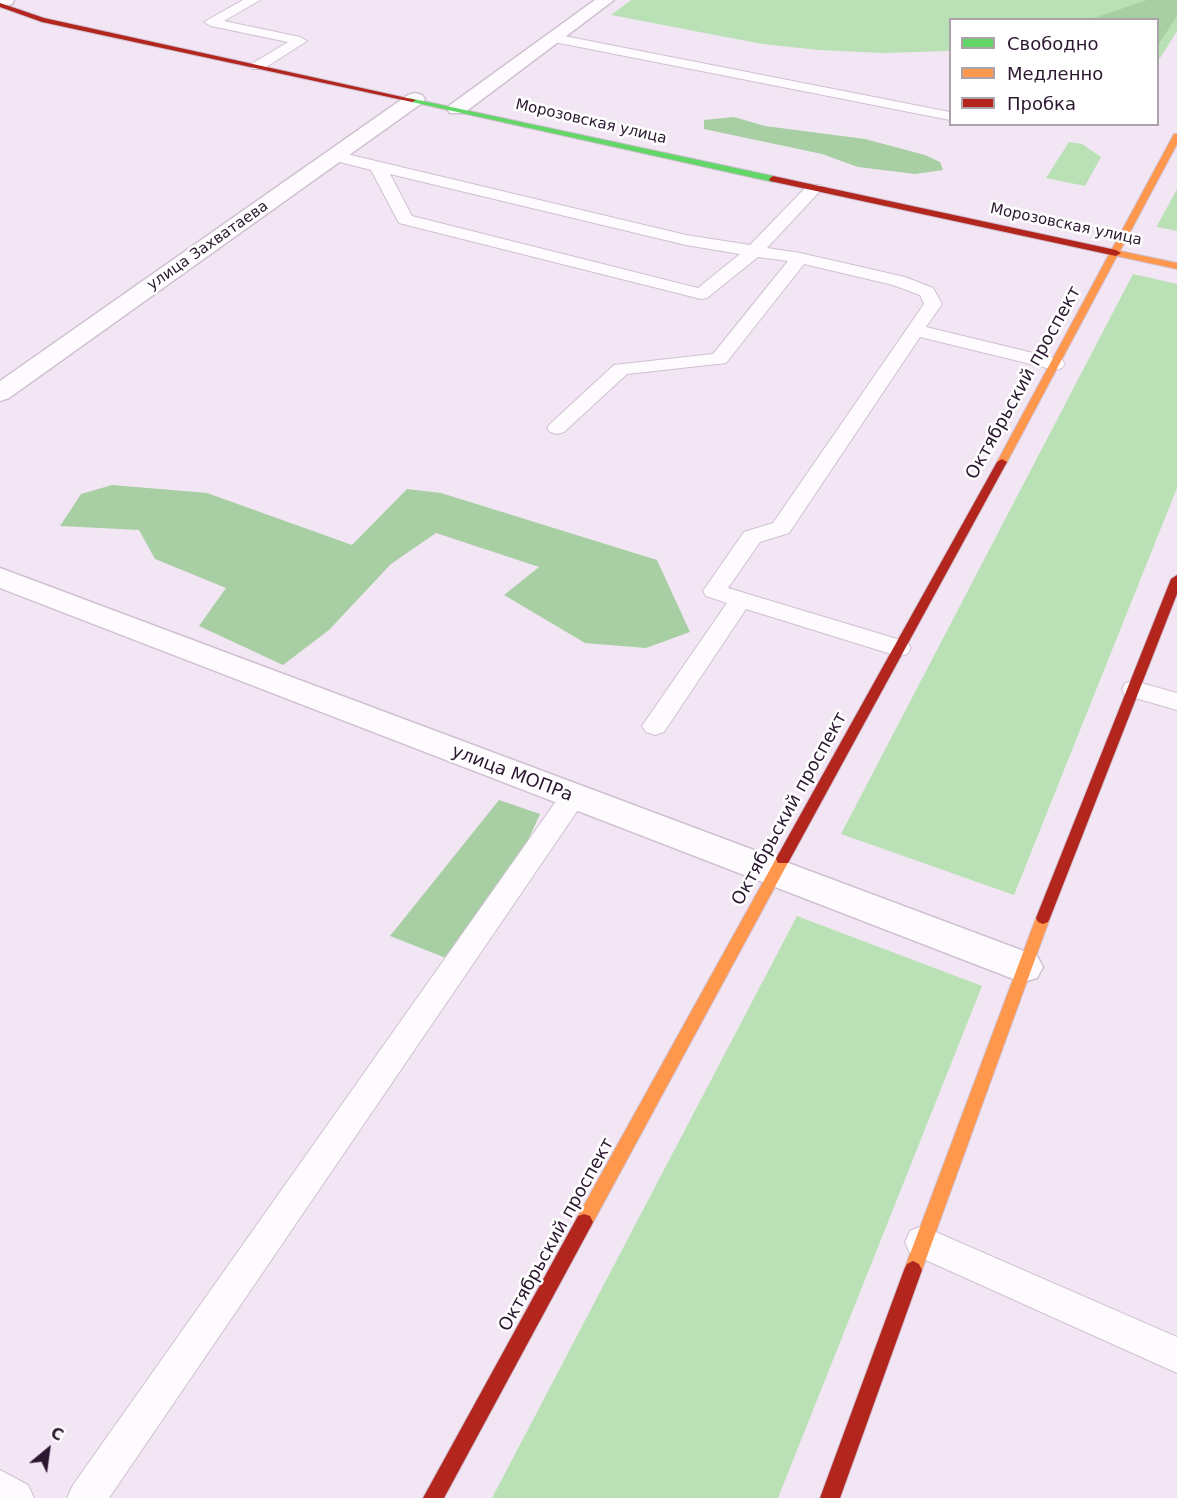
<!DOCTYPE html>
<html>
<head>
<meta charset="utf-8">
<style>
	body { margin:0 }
	#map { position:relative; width:1177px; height:1498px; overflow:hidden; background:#f3e6f4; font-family:"DejaVu Sans",sans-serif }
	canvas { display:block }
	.legend { position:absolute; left:949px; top:18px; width:210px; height:108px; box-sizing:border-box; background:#fff; border:2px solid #aba2ac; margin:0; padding:8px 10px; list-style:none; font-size:18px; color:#2c1730 }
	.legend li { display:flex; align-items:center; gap:12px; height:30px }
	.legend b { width:30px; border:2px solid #aba2ac }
	.north { position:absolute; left:18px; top:1420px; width:60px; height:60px; -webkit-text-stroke:4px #fff; paint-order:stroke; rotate:29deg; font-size:16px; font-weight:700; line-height:24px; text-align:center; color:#2c1730 }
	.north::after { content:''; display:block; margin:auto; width:21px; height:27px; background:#2c1730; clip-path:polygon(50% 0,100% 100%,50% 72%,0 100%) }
</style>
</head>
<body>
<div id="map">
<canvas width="1177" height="1498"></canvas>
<ul class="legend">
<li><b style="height:8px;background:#63d668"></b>Свободно</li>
<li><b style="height:8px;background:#ff974d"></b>Медленно</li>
<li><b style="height:8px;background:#b3261e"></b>Пробка</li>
</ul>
<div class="north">С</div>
</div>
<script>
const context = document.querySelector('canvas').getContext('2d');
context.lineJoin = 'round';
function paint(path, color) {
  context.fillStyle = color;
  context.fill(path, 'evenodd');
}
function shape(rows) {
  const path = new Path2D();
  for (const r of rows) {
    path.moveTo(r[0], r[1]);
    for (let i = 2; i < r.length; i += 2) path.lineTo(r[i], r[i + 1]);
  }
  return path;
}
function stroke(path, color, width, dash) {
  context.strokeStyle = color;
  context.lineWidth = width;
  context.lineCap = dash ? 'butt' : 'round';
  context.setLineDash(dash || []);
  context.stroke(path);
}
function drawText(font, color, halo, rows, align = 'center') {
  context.font = font + ' "DejaVu Sans",sans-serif';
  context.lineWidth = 5;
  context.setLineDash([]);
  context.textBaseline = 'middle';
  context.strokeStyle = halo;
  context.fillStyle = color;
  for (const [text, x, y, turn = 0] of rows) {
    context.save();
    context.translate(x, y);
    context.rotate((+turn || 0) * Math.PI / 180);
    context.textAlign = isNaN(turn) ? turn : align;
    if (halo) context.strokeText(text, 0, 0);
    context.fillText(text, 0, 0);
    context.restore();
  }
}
const green = shape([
	[631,0,1177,0,1177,31,1160,58,1158,58,1158,20,950,20,950,51,883,53,819,50,762,44,611,15],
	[1069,142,1082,144,1101,157,1085,186,1046,178],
	[1177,189,1177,231,1157,227,1157,226],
	[1133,274,1177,284,1177,488,1014,895,841,834],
	[797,916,982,986,778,1498,492,1498]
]);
const forest = shape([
	[1147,0,1177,0,1177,16,1158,45,1158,20,1091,19],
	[734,117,765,126,865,139,925,155,940,162,943,170,915,174,858,167,822,154,704,129,704,120],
	[112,485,207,493,352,545,407,489,441,493,657,560,690,632,646,648,585,643,504,595,539,567,436,533,391,564,329,630,283,665,199,626,226,588,155,559,139,530,60,526,81,494],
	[499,800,540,814,518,862,451,960,390,936]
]);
const lane = shape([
	[243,0,260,0,224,21,300,37,307,41,263,69,253,69,251,66,253,63,288,42,211,26,204,22,243,0],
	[554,34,950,112,950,120,549,41,547,38,549,35,554,34],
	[334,151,686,235,750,245,808,185,820,185,822,188,820,191,767,248,800,253,905,277,933,288,942,304,926,327,1062,360,1065,364,1062,368,1055,370,920,337,789,533,760,542,728,588,907,642,911,648,907,654,899,656,891,654,746,609,664,732,655,735,646,732,642,726,727,603,706,596,703,591,744,532,773,523,924,304,920,295,893,285,804,264,726,363,627,374,564,432,557,434,550,432,547,428,550,424,614,365,713,354,788,261,758,257,707,298,701,299,399,223,371,170,328,159,326,156,328,153,334,151],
	[390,174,686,245,740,254,698,288,412,216,390,174],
	[1134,681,1177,693,1177,710,1125,695,1122,689,1125,683,1134,681],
	[573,787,582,790,586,797,582,804,109,1498,67,1498,73,1485,564,790,573,787],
	[922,1226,1177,1337,1177,1373,910,1253,905,1242,910,1231,922,1226],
	[0,1470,28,1485,34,1498,0,1498,0,1470]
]);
const street = shape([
	[0,0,14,0,12,4,0,7,0,0],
	[595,0,614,0,464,113,450,113,447,109,450,105,595,0],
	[415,93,422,95,425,99,422,103,9,398,0,401,0,381,408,95,415,93],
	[0,568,1037,956,1043,967,1037,978,1024,982,1011,978,0,588,0,568]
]);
const fast = shape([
	[409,98,773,176,777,179,773,182,412,102,408,100,409,98]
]);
const slow = shape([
	[1174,134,1177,134,1177,144,1120,251,1177,263,1177,269,1117,256,1007,462,1006,464,998,464,997,462,1174,134],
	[783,854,788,855,790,859,590,1228,584,1230,578,1228,575,1222,578,1216,778,855,783,854],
	[1043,912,1048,914,1050,918,922,1270,919,1276,913,1279,907,1276,904,1270,1036,918,1038,914,1043,912]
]);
const jam = shape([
	[0,3,44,18,416,100,412,102,42,22,0,7,0,3],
	[773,176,1116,250,1121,253,1116,256,770,181,769,179,773,176],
	[1002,459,1007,462,788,863,778,863,776,859,778,855,997,462,1002,459],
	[1177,575,1177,594,1050,918,1048,922,1043,924,1038,922,1036,918,1171,579,1177,575],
	[584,1214,590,1216,593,1222,590,1228,444,1498,423,1498,578,1216,584,1214],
	[913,1261,919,1264,922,1270,840,1498,820,1498,904,1270,907,1264,913,1261]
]);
const farStreetnames = [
	["Морозовская улица",591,122,13],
	["Морозовская улица",1066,225,12],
	["улица Захватаева",208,246,-35]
];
const streetNames = [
	["Октябрьский проспект",1024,383,-61],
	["улица МОПРа",512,774,21],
	["Октябрьский проспект",790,809,-61],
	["Октябрьский проспект",557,1235,-61]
];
paint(green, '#b9e1b5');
paint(forest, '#a7cfa3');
stroke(lane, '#d0c0d2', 2);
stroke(street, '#d0c0d2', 3);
stroke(fast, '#d0c0d2', 2);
stroke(slow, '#d0c0d2', 2);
stroke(jam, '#d0c0d2', 2);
paint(lane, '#fdfbfd');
paint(street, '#fdfbfd');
paint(fast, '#63d668');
paint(slow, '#ff974d');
paint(jam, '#b3261e');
drawText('15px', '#2c1730', '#fff', farStreetnames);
drawText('18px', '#2c1730', '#fff', streetNames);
</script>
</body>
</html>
